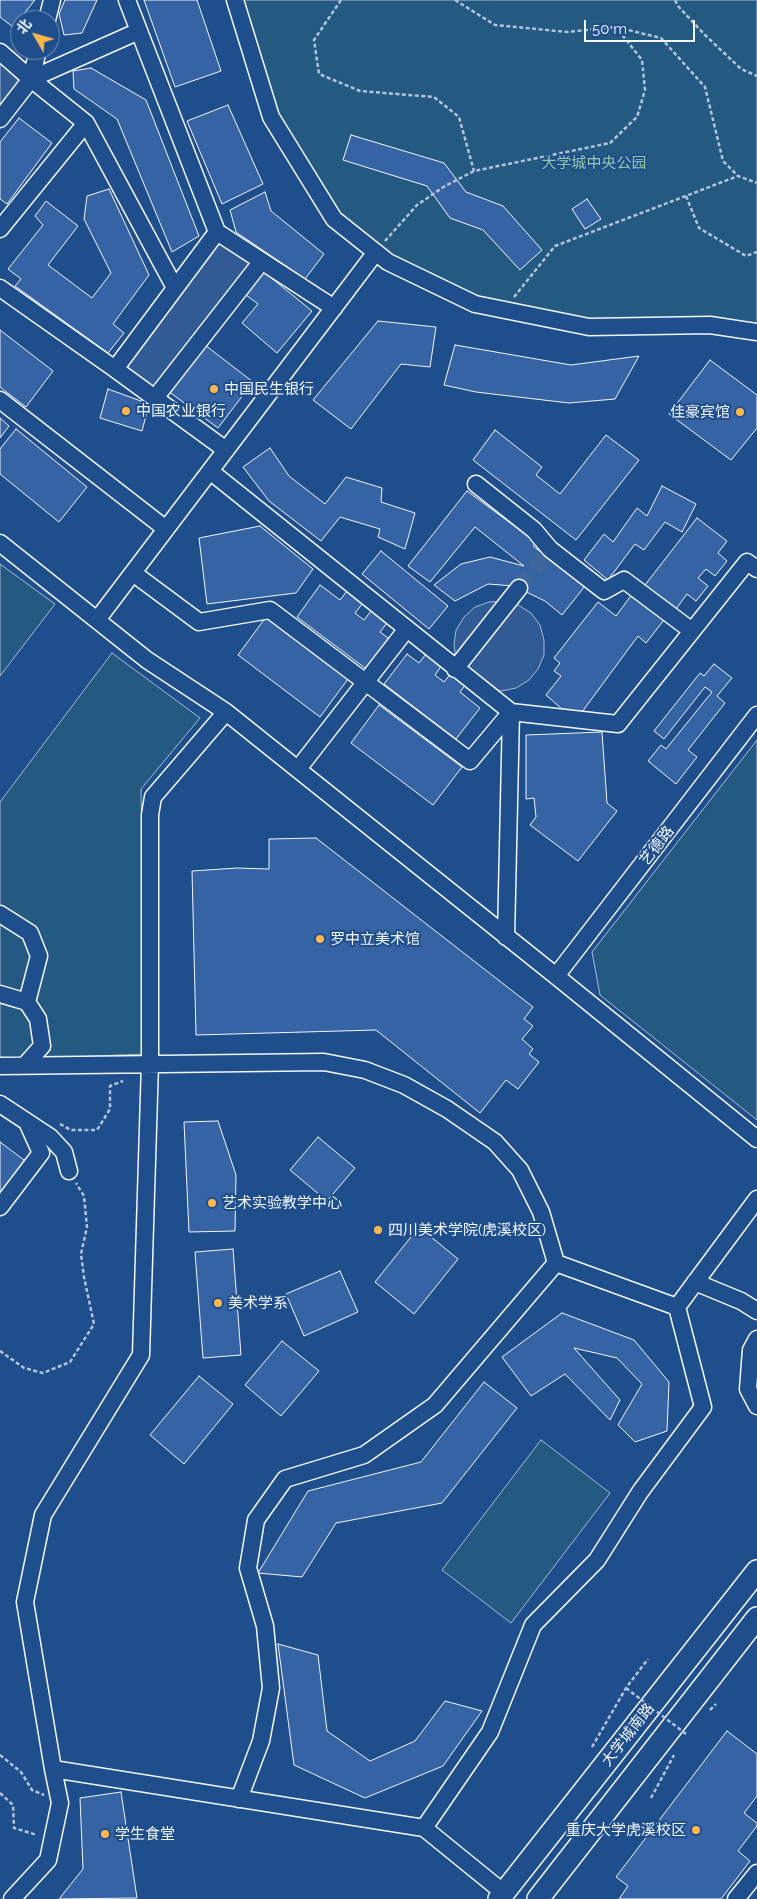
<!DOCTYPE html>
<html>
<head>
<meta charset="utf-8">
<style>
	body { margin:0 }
	#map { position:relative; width:757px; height:1899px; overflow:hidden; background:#1f4e8c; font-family:Raleway,"Noto Sans SC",sans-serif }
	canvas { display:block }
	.north { position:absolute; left:10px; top:10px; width:50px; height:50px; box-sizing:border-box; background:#1f4e8c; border:1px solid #7391ba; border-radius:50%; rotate:308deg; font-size:14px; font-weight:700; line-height:20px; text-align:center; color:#f2f6ff }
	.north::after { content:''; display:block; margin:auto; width:18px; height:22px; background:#ffb74d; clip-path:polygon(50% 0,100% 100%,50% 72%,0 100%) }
	.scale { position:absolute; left:584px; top:20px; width:111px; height:22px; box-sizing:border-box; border:2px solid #f2f6ff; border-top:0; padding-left:6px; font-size:15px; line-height:18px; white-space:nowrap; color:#f2f6ff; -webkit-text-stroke:4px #1f4e8c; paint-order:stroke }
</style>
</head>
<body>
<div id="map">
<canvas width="757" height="1899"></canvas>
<div class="north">北</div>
<div class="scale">50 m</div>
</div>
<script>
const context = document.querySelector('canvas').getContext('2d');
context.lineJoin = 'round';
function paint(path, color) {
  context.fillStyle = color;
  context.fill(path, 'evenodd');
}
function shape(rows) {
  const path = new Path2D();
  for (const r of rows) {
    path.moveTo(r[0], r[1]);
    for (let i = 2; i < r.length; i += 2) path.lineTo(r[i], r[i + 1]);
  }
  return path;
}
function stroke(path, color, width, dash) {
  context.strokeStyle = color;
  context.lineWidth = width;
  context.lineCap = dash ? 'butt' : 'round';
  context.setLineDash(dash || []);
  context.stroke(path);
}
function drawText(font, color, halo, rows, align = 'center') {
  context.font = font + ' Raleway,"Noto Sans SC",sans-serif';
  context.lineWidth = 4;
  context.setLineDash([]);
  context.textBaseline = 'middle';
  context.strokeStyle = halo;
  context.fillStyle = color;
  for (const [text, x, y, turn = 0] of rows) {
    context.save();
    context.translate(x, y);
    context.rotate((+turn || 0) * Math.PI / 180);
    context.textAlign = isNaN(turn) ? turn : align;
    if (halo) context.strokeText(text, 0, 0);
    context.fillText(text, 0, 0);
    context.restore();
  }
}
const green = shape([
	[235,0,757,0,757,332,589,327,475,304,388,262,334,219,271,117,235,0],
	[0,564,55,604,0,676,0,564],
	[112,653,200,718,141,789,145,1054,0,1060,0,802,112,653],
	[757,740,757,1120,600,995,592,952,757,740],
	[541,1440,610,1493,511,1623,442,1570,541,1440]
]);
const parking = shape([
	[0,52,31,79,0,119,0,52],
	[217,232,262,261,155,398,115,369,217,232],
	[504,601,518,605,531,613,540,625,544,640,544,655,538,669,529,680,516,688,501,691,486,690,456,660,454,645,456,630,464,617,475,607,489,602,504,601]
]);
const building = shape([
	[0,0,35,0,13,27,0,17,0,0],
	[65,0,97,0,82,33,64,35,59,14,65,0],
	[144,0,197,0,221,71,175,87,144,0],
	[91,68,146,100,199,236,172,252,117,119,74,89,73,71,91,68],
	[228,105,263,184,222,204,187,121,228,105],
	[19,118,52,143,7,204,0,199,0,142,19,118],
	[351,135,444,163,466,192,503,206,542,250,520,270,483,230,450,218,427,186,343,160,351,135],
	[109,189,149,275,113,324,124,333,108,353,15,286,21,279,8,269,43,225,35,216,46,201,78,226,48,265,92,298,111,273,84,219,87,196,109,189],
	[265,192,271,211,324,254,305,279,236,232,230,210,265,192],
	[587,199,601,219,585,229,572,209,587,199],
	[264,272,312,311,277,353,242,323,258,304,246,295,264,272],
	[378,321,436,327,430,367,401,364,351,429,313,400,378,321],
	[0,330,53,371,26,407,0,387,0,330],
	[205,345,253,382,218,428,168,391,205,345],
	[455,345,571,365,639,356,615,399,569,403,476,392,444,385,455,345],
	[710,360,757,395,757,428,731,460,669,414,710,360],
	[108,389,149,404,142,431,100,418,108,389],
	[0,418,9,426,0,438,0,418],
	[16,429,87,487,59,522,0,474,0,449,16,429],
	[495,430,542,467,536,475,560,494,606,435,639,460,576,540,473,460,495,430],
	[270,448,289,476,325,504,346,477,382,488,381,502,415,513,405,549,378,537,380,529,340,517,321,541,269,501,243,467,270,448],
	[662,486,696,504,682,532,665,522,644,550,635,544,608,580,584,560,604,534,613,542,637,508,647,516,662,486],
	[467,491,536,542,533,546,585,586,562,615,545,601,514,586,488,584,455,601,434,585,461,564,490,557,524,566,475,527,430,582,408,566,467,491],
	[697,518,727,541,718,553,727,561,715,576,706,569,698,578,708,586,696,601,687,594,676,609,645,585,697,518],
	[260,526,313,569,296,593,207,604,199,538,260,526],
	[381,551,448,606,429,629,362,574,381,551],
	[320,585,340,600,347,591,363,603,355,613,364,620,371,611,387,623,380,632,392,641,369,671,297,617,320,585],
	[633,593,664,620,646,643,638,636,582,712,562,709,546,695,561,676,554,671,560,663,554,658,598,602,616,616,633,593],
	[266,617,348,679,320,717,238,655,266,617],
	[407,654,419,663,426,654,442,665,435,675,444,682,452,672,467,683,460,692,480,708,456,739,384,684,407,654],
	[714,664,732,678,717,696,725,703,688,750,697,757,676,784,648,761,661,745,666,749,712,692,705,687,664,739,654,731,700,673,704,676,714,664],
	[379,705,462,767,433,805,351,743,379,705],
	[602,732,607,803,617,811,578,861,530,825,536,817,534,798,526,799,526,735,602,732],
	[316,838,533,1007,524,1019,533,1026,522,1039,533,1049,529,1054,539,1062,518,1089,506,1080,480,1113,376,1030,196,1035,192,871,237,868,269,869,269,839,316,838],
	[218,1121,236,1175,235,1231,189,1232,184,1122,218,1121],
	[318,1137,355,1168,327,1201,290,1170,318,1137],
	[0,1142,28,1163,0,1200,0,1142],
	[419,1227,458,1259,414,1314,375,1282,419,1227],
	[233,1249,241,1355,203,1358,195,1252,233,1249],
	[340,1271,358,1312,304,1336,286,1294,340,1271],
	[562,1313,634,1340,669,1382,667,1431,635,1442,618,1425,642,1384,617,1358,574,1348,620,1400,610,1420,565,1374,531,1396,502,1357,562,1313],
	[282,1341,319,1371,281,1416,245,1385,282,1341],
	[199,1376,233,1404,184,1464,150,1435,199,1376],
	[484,1382,517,1408,442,1503,336,1523,302,1577,258,1573,308,1491,421,1462,484,1382],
	[278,1644,318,1655,327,1731,370,1761,415,1741,445,1701,482,1711,443,1766,365,1798,294,1765,278,1644],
	[727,1731,757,1754,757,1796,744,1813,757,1823,757,1826,738,1851,750,1861,721,1899,619,1899,628,1886,616,1877,727,1731],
	[121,1792,137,1898,59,1899,83,1869,80,1798,121,1792]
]);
const minorTunnel = shape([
	[519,588,545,556]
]);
const path = shape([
	[341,0,314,40,319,74,360,91,434,97,459,117,474,171],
	[455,0,495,25,567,32,616,27,661,38,705,87,723,161,738,176,757,183],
	[675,0,678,6,705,35,741,69,757,76],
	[686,196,699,228,746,256,757,252],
	[385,241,417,205,445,186,474,171,610,143,637,117,645,90,642,60,616,27],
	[514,297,555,246,738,176],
	[60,1124,71,1130,97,1130,110,1109,110,1086,123,1081],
	[0,1351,24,1368,43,1373,70,1362,94,1324,84,1277,81,1254,87,1227,84,1196,76,1183],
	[710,1710,716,1704],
	[592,1747,626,1688,648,1659],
	[0,1755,21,1772,32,1790,44,1795],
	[0,1793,13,1805,14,1828,37,1835],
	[651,1798,674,1755]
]);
const minor = shape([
	[127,0,217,232,334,308],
	[235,0,271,117,334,219,388,262,475,304,589,327,710,325,757,332],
	[47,20,52,0],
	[0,52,31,79,86,123,175,288],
	[31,79,139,31],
	[0,119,31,79,38,50],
	[0,229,86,123],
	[0,288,115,369,217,232],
	[115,369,226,450],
	[155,398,262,261],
	[0,400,166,529],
	[210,471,511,712,506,937],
	[476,484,534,530,550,549,604,591,624,580,692,631],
	[0,543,147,660,226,712,556,976,757,1139],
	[133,573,199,622,270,610,470,761,511,712,618,724,747,562,757,569],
	[97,620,376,252],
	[455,669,519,588],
	[298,769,406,630],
	[0,914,30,933,39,956,27,1002,38,1019,42,1046,25,1065],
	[556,976,757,715],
	[0,994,27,1002],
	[0,1066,324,1062,365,1070,404,1085,447,1109,495,1142,520,1170,541,1212,556,1263,677,1307,757,1199],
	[0,1104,50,1137,64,1152,69,1171],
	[0,1207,41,1153,27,1122],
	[695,1282,741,1301,757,1311],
	[757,1339,751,1350,748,1389,757,1406],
	[53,1769,424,1828,504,1893],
	[239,1799,261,1741,271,1688,265,1626,248,1568,256,1520,285,1479,364,1455,435,1405,556,1263],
	[424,1828,490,1732,533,1625,597,1560,640,1492,703,1407,677,1307],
	[12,1899,48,1860,60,1803,53,1769,25,1602,43,1515,141,1355,150,1063,150,815,153,797,226,712],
	[736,1899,757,1873]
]);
const major = shape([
	[499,1899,757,1571],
	[538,1899,757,1618]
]);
const pathBridge = shape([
	[626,1688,686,1734]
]);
const markers = [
	[214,389,5,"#ffb74d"],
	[126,411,5,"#ffb74d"],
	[740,412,5,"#ffb74d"],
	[320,939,5,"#ffb74d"],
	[212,1203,5,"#ffb74d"],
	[378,1230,5,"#ffb74d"],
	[218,1303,5,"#ffb74d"],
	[696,1830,5,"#ffb74d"],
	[105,1834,5,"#ffb74d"]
];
const parkNames = [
	["大学城中央公园",594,163]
];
const poiNames = [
	["中国民生银行",224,389],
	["中国农业银行",136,411],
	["佳豪宾馆",730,412,"right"],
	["罗中立美术馆",330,939],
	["艺术实验教学中心",222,1203],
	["四川美术学院(虎溪校区)",388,1230],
	["美术学系",228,1303],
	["重庆大学虎溪校区",686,1830,"right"],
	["学生食堂",115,1834]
];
const streetNames = [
	["艺德路",657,846,-52],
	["大学城南路",628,1735,-52]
];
paint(green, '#245a82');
stroke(green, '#a8bbd7', 1);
paint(parking, '#305b95');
stroke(parking, '#a8bbd7', 1);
paint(building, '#3563a3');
stroke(building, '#f2f6ff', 1);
stroke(minorTunnel, '#3f679d', 16, [16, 8]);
stroke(minor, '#f2f6ff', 19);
stroke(major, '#f2f6ff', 24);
stroke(path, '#b3c4dc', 2.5, [4, 2.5]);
stroke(minor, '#1f4e8c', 16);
stroke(major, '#1f4e8c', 21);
stroke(pathBridge, '#b3c4dc', 2.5, [4, 2.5]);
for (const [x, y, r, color] of markers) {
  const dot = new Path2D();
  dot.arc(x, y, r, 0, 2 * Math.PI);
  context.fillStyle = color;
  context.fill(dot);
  stroke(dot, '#1f4e8c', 2);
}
drawText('15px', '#97c8a6', '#1f4e8c', parkNames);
drawText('15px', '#f2f6ff', '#1f4e8c', poiNames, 'left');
drawText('15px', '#f2f6ff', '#1f4e8c', streetNames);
</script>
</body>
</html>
